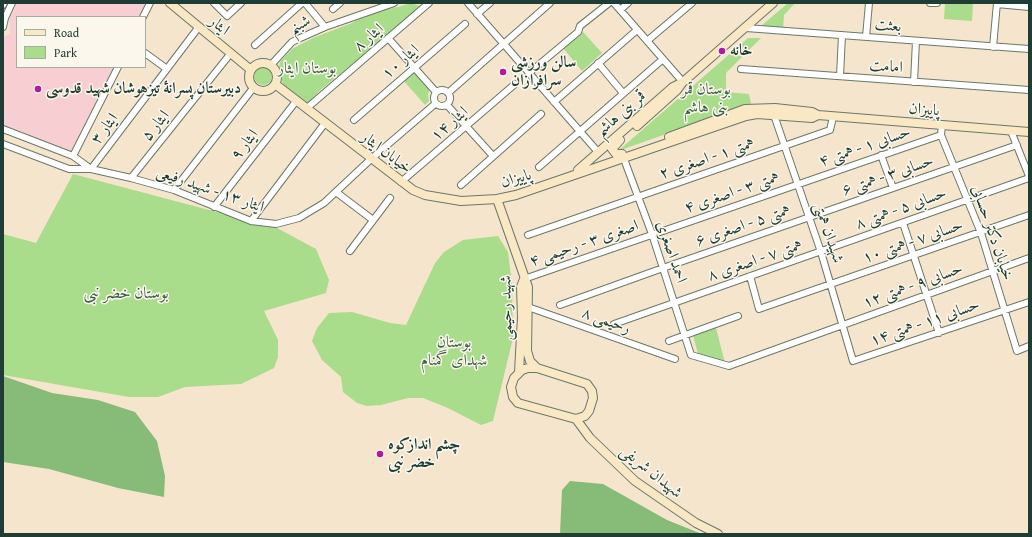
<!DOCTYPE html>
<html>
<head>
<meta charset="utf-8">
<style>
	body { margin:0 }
	#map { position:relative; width:1032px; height:537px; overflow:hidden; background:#f5e5cd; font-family:"Gentium Book Plus",serif }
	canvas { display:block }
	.frame { position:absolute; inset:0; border:4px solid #1f3d34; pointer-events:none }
	.legend { position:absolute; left:16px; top:16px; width:130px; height:52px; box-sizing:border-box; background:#fbf7ec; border:1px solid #a3ada2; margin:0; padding:5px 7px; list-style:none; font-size:12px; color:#1f3d34 }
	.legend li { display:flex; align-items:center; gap:8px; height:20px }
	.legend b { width:20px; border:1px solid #a3ada2 }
</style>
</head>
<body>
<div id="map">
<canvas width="1032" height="537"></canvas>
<div class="frame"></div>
<ul class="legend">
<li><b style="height:5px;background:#fae7c3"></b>Road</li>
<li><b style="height:11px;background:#a9dc8b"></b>Park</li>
</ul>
</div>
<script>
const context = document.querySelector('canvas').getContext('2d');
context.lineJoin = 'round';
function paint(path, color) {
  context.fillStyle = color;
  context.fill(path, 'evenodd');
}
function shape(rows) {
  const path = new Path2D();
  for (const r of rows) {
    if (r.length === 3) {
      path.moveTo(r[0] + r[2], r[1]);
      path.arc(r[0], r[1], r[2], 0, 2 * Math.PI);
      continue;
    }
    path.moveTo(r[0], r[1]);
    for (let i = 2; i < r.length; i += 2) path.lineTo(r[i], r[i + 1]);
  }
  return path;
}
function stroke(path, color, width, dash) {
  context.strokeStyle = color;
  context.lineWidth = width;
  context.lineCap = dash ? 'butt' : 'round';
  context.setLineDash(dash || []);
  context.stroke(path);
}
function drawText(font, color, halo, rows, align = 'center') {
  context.font = font + ' "Gentium Book Plus",Amiri,serif';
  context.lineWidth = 3;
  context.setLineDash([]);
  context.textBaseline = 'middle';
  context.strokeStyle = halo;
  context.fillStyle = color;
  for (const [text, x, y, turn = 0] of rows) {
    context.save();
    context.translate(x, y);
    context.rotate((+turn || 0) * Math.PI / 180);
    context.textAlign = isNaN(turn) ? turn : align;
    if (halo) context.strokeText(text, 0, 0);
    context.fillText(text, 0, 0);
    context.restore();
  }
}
const built = shape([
	[17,3,146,3,140,17,17,17,17,67,115,67,73,154,3,126,3,37,10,34,9,20]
]);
const green = shape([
	[411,3,422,7,318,92,309,104,283,84,279,68,280,62,292,49,313,38,352,23,370,11,398,7],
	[788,3,795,3,784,15,783,29,761,26],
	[945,3,973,3,972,21,944,19],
	[583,32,602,53,582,71,563,48],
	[748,38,761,38,726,73,726,92,749,94,751,104,618,151],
	[263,76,9],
	[415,72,429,90,428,95,429,101,425,105,403,80],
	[73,174,277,228,316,249,329,280,326,293,264,311,278,340,278,357,274,368,241,384,185,387,158,397,129,397,3,375,3,234,36,243],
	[498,236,508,252,512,284,513,338,493,421,481,425,448,408,423,398,408,398,381,405,367,406,357,403,343,392,341,377,322,360,312,341,317,328,329,313,352,312,390,323,406,325,435,263,444,252,463,240],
	[716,328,725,363,698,354,693,335]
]);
const forest = shape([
	[3,376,52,393,98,400,135,412,157,441,165,476,164,497,118,488,49,469,3,462],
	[570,481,603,484,667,520,702,534,560,534,562,490]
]);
const street = shape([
	[214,3,227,16,241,3],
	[305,3,325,27],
	[468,3,598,152],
	[614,3,683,82],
	[930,3,937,3],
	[997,4,1029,7],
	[3,5,4,3],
	[333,9,340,3],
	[620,10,628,3],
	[477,14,490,3],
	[143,17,150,3],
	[3,27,5,18,12,3],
	[746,28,1029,49],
	[866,37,869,3],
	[388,38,436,92],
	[647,41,692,3],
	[255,45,302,3],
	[993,47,997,3],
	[145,53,167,69],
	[598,63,623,93],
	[271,65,292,42,298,39,325,27,394,3],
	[741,69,1029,90],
	[529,73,578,32,580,26,609,3],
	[840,76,842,35],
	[914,82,916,41],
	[442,98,8],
	[448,93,550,3],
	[554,102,637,30],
	[447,105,493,156],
	[307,108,429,3],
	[774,115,821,252,853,361,1029,302],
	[354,120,465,24],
	[942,125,941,135,981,233,1017,351,1029,346],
	[3,129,73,156,91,169],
	[1011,131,1029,176],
	[3,144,69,169,91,169,131,178,174,190,251,221,276,224,299,218,324,203,371,159,435,104],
	[881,155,893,188],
	[73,156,118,67],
	[624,159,652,234,691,355,729,366,1029,258],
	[539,167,663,59],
	[91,169,198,28],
	[131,178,231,53],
	[401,182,515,84],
	[461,185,541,114],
	[174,190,254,87],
	[336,192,373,220],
	[214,207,297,100],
	[251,221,325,123],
	[903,223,939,333],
	[528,235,830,130,833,117],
	[350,251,390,198],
	[750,276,759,309,1029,215],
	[524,279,941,135],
	[560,305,663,268,1017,145],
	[528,307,675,359],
	[614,324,1029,178],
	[669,341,738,316]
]);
const secondary = shape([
	[170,3,251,70],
	[263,77,14],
	[275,84,413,190,425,195,461,201,497,199,516,195,746,116,757,114,812,118,818,115,1029,132],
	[637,126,677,90,682,83],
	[669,137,745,109,775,108,812,112,818,115],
	[620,140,612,149,616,154,622,154],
	[578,170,673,87,683,82,773,3],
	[497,199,528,287,527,351,530,361,537,368],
	[528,368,537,368,587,384,592,391,593,398,589,411,585,416,576,419,518,403,513,397,511,387,514,378,522,370,528,368],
	[519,372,522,317,521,287,524,279],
	[576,419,590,438,635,481,696,523,718,534]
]);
const markers = [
	[722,51,4,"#b5179e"],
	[503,72,4,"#b5179e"],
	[38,89,4,"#b5179e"],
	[380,454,4,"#b5179e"]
];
const streetNames = [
	["شبنم",300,25,-28],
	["ایثار",219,26,38],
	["بعثت",888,26,5],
	["ایثار ۸",369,38,-41],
	["ایثار ۱۰",401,62,-41],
	["امامت",886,67,4],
	["پاییزان",924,110,5],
	["قمر بنی هاشم",621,114,-41],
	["ایثار ۱۴",450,124,-41],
	["ایثار ۵",156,126,-51],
	["ایثار ۳",105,129,-53],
	["ایثار ۹",245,145,-52],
	["حسابی ۱ - همتی ۴",865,147,-19],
	["خیابان ایثار",386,153,37],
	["همتی ۱ - اصغری ۲",707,159,-19],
	["حسابی ۳ - همتی ۶",888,176,-19],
	["پاییزان",516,179,-16],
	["ایثار ۱۳ - شهید رفیعی",210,190,19],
	["همتی ۳ - اصغری ۴",732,193,-19],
	["حسابی ۵ - همتی ۸",901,209,-20],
	["همتی ۵ - اصغری ۶",743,226,-19],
	["شهیدان همتی",828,233,71],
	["خیابان دکتر حسابی",992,233,71],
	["حسابی ۷ - همتی ۱۰",913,242,-19],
	["اصغری ۳ - رحیمی ۴",584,244,-19],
	["احمد اصغری",671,252,71],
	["همتی ۷ - اصغری ۸",755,261,-19],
	["حسابی ۹ - همتی ۱۲",913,286,-20],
	["شهید رحیمی",507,308,-91],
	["رحیمی ۸",606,321,20],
	["حسابی ۱۱ - همتی ۱۴",925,323,-19],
	["شهیدان شریفی",651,472,39]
];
const poiNames = [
	["خانه",730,51],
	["سالن ورزشی",511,63],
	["سرافرازان",511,81],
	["دبیرستان پسرانهٔ تیزهوشان شهید قدوسی",46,89],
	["چشم اندازکوه",388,445],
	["خضر نبی",388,463]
];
const parkNames = [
	["بوستان ایثار",307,69],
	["بوستان قمر",706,90],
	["بنی هاشم",706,108],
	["بوستان خضر نبی",126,294],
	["بوستان",454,343],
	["شهدای گمنام",454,361]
];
paint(built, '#f7cfd2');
paint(green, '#a9dc8b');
paint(forest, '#86bc77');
stroke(street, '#6a786a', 8);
stroke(secondary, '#6a786a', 10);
stroke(street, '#fff', 6);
stroke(secondary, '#fae7c3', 8);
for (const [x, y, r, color] of markers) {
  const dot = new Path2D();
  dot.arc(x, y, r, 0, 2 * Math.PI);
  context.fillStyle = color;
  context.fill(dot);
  stroke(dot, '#fbf7ec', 1.5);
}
drawText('16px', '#1f3d34', '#fbf7ec', streetNames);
drawText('bold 16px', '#1f3d34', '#fbf7ec', poiNames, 'left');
drawText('16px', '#3b5d45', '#fbf7ec', parkNames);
</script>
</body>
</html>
